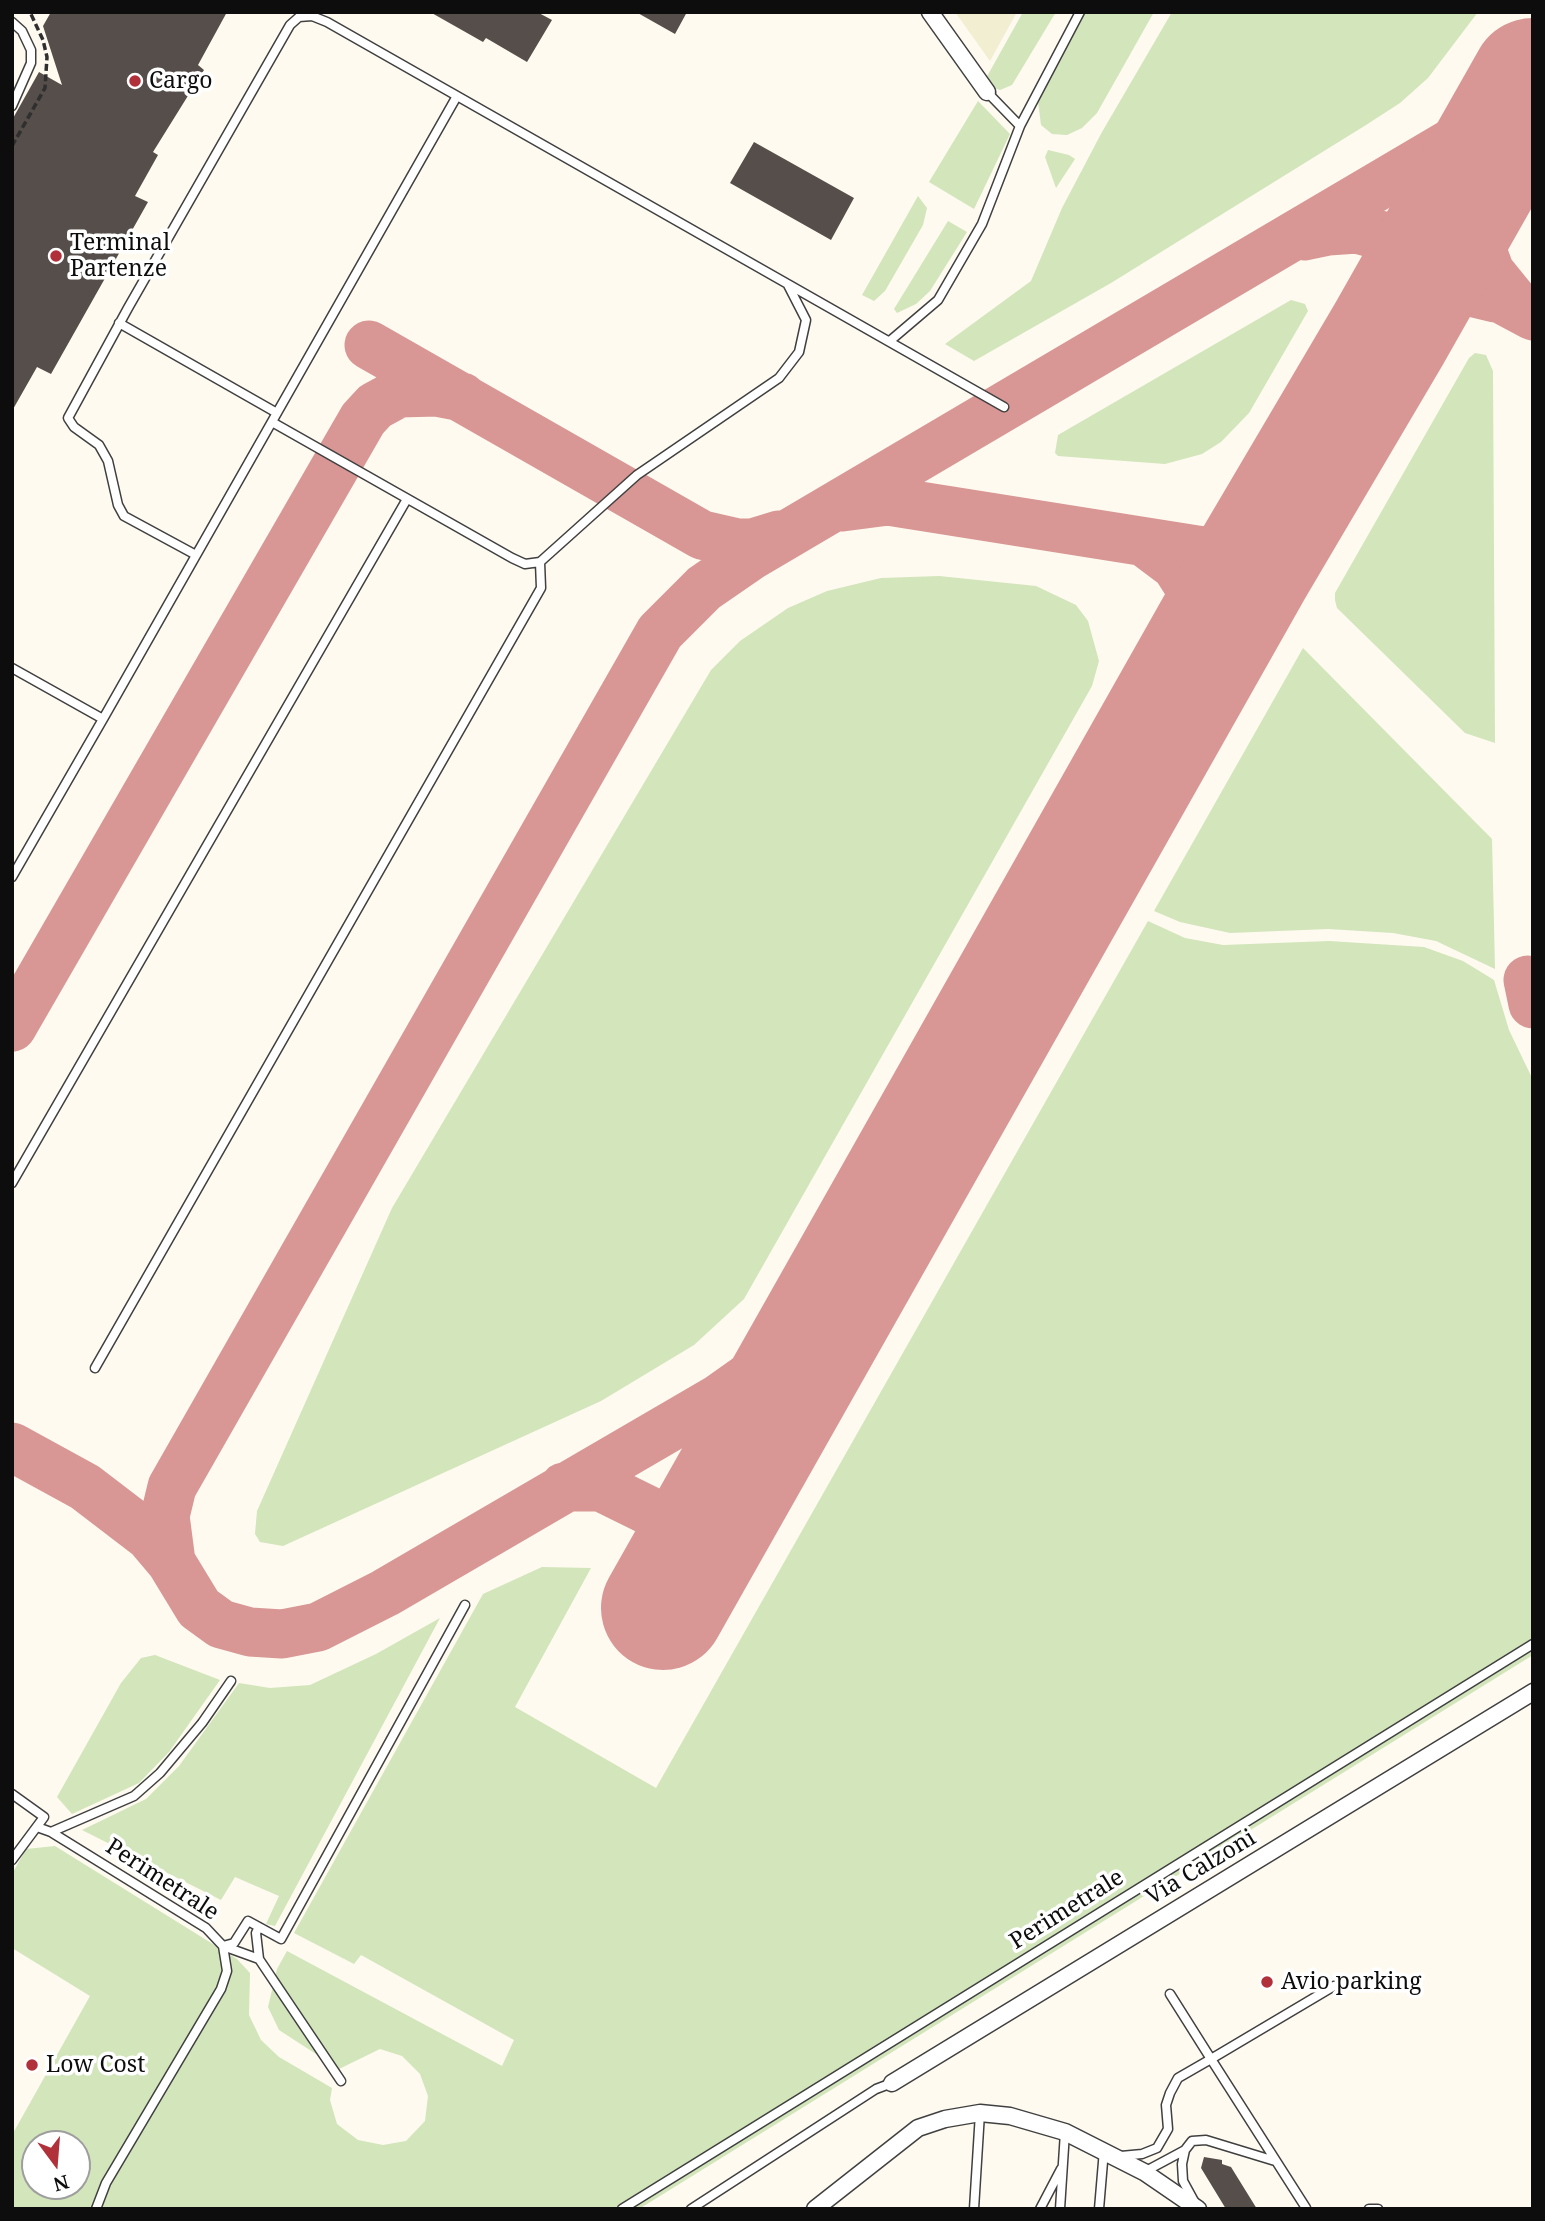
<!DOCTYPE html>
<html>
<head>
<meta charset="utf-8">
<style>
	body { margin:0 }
	#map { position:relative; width:1545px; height:2221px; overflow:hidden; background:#fefaef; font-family:"Noto Serif",serif }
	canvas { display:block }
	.frame { position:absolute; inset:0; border:14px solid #0d0d0d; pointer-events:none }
	.north { position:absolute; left:21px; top:2130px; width:70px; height:70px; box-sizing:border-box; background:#fff; border:2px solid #9e9e9e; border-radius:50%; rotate:164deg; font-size:19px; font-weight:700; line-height:28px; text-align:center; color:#0d0d0d }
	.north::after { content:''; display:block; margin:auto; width:24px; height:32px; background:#b1313a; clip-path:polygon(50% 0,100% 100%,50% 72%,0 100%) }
</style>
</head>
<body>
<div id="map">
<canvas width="1545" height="2221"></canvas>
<div class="frame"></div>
<div class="north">N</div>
</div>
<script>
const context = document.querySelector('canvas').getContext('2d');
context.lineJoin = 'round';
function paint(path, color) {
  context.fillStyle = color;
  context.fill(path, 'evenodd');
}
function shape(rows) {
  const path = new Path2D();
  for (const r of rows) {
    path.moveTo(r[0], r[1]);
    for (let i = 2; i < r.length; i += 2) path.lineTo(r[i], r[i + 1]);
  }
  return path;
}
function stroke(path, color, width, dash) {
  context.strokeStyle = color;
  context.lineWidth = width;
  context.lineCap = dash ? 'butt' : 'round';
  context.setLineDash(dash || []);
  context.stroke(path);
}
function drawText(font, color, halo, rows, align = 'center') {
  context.font = font + ' "Noto Serif",serif';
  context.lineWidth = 7;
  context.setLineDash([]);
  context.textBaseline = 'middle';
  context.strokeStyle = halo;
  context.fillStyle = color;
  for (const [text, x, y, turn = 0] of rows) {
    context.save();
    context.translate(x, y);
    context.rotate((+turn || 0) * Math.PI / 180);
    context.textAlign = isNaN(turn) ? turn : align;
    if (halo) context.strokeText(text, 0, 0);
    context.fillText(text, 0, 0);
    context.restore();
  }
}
const farmland = shape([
	[955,12,1017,12,990,61]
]);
const green = shape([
	[1023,12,1056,12,1012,85,1000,90,992,87,985,80],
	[1081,12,1154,12,1097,113,1082,128,1067,135,1052,134,1041,125,1037,94],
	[1172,12,1478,12,1428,78,1400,103,1366,125,1111,283,974,361,945,344,1031,281,1062,208,1102,132],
	[978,101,1010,134,974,209,929,182],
	[1048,150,1069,155,1075,159,1056,188,1045,157],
	[918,196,927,208,923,225,885,291,874,301,862,295],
	[948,221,967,232,930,291,916,304,897,313,894,309],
	[1291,300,1305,304,1308,311,1249,413,1221,442,1202,454,1165,464,1058,456,1055,453,1058,435],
	[1475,353,1486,355,1493,371,1495,743,1465,733,1337,608,1335,600,1335,593,1469,358],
	[939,576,1036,586,1076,605,1088,621,1099,661,1092,686,744,1299,694,1345,601,1401,283,1546,260,1542,255,1534,257,1511,392,1208,711,670,740,641,788,608,827,591,881,578],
	[1303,648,1492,839,1495,969,1436,941,1393,933,1328,929,1230,933,1180,922,1154,911],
	[1148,921,1185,938,1223,945,1329,941,1424,947,1463,961,1494,980,1509,1030,1533,1080,1533,1655,639,2209,16,2209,12,2206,12,2135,90,1996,12,1948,12,1874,26,1849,55,1846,237,1959,250,1973,249,2015,261,2040,279,2057,332,2088,330,2100,337,2124,358,2140,383,2145,406,2141,425,2121,428,2096,420,2074,402,2056,380,2049,339,2069,279,2030,268,2007,277,1969,287,1951,502,2066,514,2040,361,1955,354,1964,294,1933,483,1594,542,1567,591,1568,515,1707,656,1788],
	[35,2144,77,2144,77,2186,35,2186],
	[440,1618,275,1926,266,1924,279,1896,235,1877,221,1900,82,1830,146,1799,179,1766,239,1683,270,1688,310,1685,376,1654],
	[155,1655,220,1680,169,1752,139,1783,72,1814,57,1797,121,1683,141,1658]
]);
const taxiway = shape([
	[1486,164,1478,185,1476,216,1479,242,1490,272,1516,304],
	[1304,236,1328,231,1357,229,1383,236,1533,316],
	[1389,334,1422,303,1446,294,1466,291,1495,298],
	[369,345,702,535,737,543,753,543,779,535],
	[842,507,888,501,1203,551,1228,548,1253,539,1271,524,1303,482],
	[1144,542,1176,566,1195,596,1201,623,1200,647,1185,689],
	[1528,980,1533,1004],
	[12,1027,363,419,375,406,399,393,436,392,462,397],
	[839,1293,800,1334,766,1365,718,1399,385,1593,318,1627,282,1634,250,1632,221,1624,199,1608,171,1562,165,1516,172,1487,660,632,704,588,749,557,1458,139,1509,94,1533,64],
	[12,1447,85,1487,149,1536,171,1562],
	[564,1487,601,1487,670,1521,689,1522,705,1516,725,1497]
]);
const runway = shape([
	[663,1608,1251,568,1389,334,1533,80]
]);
const building = shape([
	[51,12,227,12,198,65,204,70,153,152,158,155,135,196,148,202,51,374,37,367,12,411,12,120,39,72,62,85,43,26],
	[430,12,537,12,552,20,527,62,486,38,483,42],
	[636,12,687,12,675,34],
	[754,142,854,198,831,240,730,183],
	[1204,2157,1222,2160,1222,2164,1231,2167,1257,2209,1226,2209,1201,2168]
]);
const path = shape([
	[12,146,45,88,47,57,43,40,30,12]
]);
const service = shape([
	[12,22,22,31,31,50,31,63,12,106],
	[987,92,1020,126],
	[119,323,277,413],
	[891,340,938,300,982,224,1020,126,1080,12],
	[272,422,512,558,525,564,540,562,637,475,779,378,799,352,806,320,788,285],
	[196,555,124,516,118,505,108,461,99,445,74,427,68,418,128,308,290,25,299,17,312,16,327,22,1004,407],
	[12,668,103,719,12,877],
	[103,719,457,96],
	[12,1183,407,499],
	[95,1368,541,588,540,562],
	[12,1794,44,1817,12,1860],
	[37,1827,51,1832,206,1928,223,1946,227,1971,221,1989,106,2183,96,2209],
	[51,1832,134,1796,160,1773,202,1723,231,1681],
	[259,1927,256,1933,259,1959],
	[1170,1994,1211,2059,1334,1986],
	[341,2081,259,1959,223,1946,234,1943,248,1921,281,1939,465,1605],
	[1121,2156,1142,2154,1157,2148,1168,2129,1166,2105,1170,2093,1178,2078,1211,2059,1306,2208],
	[1144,2172,1185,2150],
	[1195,2203,1183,2181,1182,2164,1185,2150,1192,2141,1206,2140,1275,2161],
	[622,2209,1533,1644],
	[691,2209,876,2089,892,2083],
	[974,2209,980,2113],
	[1040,2209,1061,2169],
	[1060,2209,1065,2132],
	[1099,2209,1104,2150],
	[1369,2209,1378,2209]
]);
const minor = shape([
	[930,12,987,92],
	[892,2083,1533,1692],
	[815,2209,918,2128,945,2119,980,2113,1010,2116,1065,2132,1144,2172,1198,2209]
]);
const markers = [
	[135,81,7,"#b1313a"],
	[56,256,7,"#b1313a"],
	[1267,1982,7,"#b1313a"],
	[32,2065,7,"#b1313a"]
];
const poiNames = [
	["Cargo",149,81],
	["Terminal",70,243],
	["Partenze",70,269],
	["Avio parking",1281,1982],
	["Low Cost",46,2065]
];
const streetNames = [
	["Via Calzoni",1201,1868,-31],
	["Perimetrale",162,1880,33],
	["Perimetrale",1067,1910,-32]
];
paint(farmland, '#f1eed1');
paint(green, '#d2e5bb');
stroke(taxiway, '#d89694', 49);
stroke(runway, '#d89694', 124);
paint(building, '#554e4a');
stroke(service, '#404040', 11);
stroke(minor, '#404040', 19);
stroke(path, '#2f2f2f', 3.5, [7, 3.5]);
stroke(service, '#fff', 8);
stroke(minor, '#fff', 16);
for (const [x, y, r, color] of markers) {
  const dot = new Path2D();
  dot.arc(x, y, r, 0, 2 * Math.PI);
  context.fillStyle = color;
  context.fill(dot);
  stroke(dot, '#fff', 2.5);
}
drawText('23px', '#0d0d0d', '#fff', poiNames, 'left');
drawText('23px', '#0d0d0d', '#fff', streetNames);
</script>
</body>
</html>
